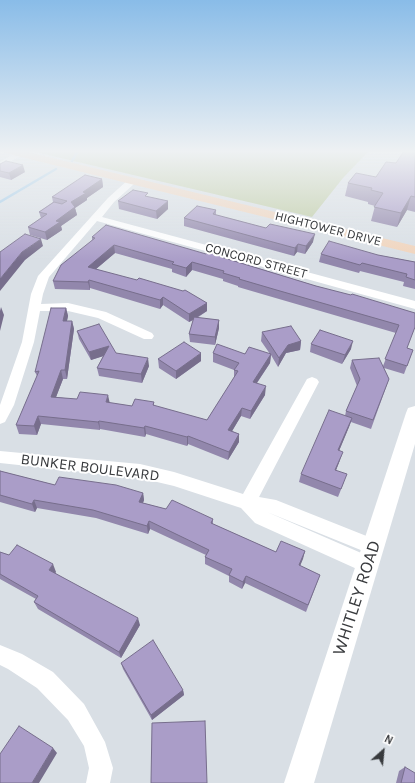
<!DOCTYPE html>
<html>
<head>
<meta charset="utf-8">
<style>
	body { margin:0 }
	#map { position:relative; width:415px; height:783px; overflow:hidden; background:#d9dfe5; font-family:Karla,sans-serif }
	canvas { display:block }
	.north { position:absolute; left:363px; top:731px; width:40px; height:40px; -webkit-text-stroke:3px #fff; paint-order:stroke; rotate:27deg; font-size:11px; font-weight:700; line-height:16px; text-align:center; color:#383a3d }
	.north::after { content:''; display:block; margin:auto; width:14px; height:18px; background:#383a3d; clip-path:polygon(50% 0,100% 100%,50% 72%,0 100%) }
</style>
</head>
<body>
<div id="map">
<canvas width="415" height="783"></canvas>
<div class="north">N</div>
</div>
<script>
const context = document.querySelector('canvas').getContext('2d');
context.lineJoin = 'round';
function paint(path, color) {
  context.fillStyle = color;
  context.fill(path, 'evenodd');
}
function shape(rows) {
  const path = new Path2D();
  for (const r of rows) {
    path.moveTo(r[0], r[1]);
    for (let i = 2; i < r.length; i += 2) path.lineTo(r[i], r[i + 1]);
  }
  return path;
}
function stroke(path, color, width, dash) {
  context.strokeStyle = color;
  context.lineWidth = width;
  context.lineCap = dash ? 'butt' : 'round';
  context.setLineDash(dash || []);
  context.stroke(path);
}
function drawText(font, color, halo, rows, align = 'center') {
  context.font = font + ' Karla,sans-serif';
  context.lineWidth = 4;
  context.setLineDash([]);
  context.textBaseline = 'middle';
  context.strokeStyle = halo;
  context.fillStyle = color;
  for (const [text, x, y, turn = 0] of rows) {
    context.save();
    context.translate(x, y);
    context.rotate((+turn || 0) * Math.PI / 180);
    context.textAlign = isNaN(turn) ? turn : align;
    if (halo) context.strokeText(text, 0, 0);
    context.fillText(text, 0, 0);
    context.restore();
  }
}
const green = shape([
	[31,151,369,151,343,178,312,217]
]);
const stream = shape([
	[72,161,78,151],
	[0,202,56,169]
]);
const minor = shape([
	[17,152,20,152,24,154,0,167,0,162,17,152],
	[132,178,136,181,135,183,114,202,102,217,415,301,415,309,97,221,49,277,43,294,41,304,68,303,106,312,152,333,154,336,152,339,144,339,98,318,68,311,40,311,34,342,14,405,5,422,0,424,0,405,22,342,31,294,38,276,108,198,129,179,132,178],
	[312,377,317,379,319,382,259,497,276,500,379,541,382,547,379,553,373,555,267,512,375,559,377,565,375,571,368,574,255,523,241,508,174,486,140,478,0,463,0,451,140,464,174,472,243,494,307,379,312,377],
	[0,645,22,654,53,672,84,704,105,742,113,768,110,783,86,783,89,768,84,746,68,720,37,688,8,669,0,665,0,645]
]);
const tertiary = shape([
	[415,406,415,444,314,783,284,783,406,413,408,408,415,406]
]);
const secondary = shape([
	[3,151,24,151,415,246,415,254,5,153,3,151]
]);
const wall = shape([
	[415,151,415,212,407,210,397,227,371,221,375,206,368,204,368,202,345,196,348,183,376,177],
	[0,164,25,172,11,180,0,177],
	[102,179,103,187,87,198,87,200,75,208,77,215,61,226,62,230,47,240,30,235,28,227,41,218,39,212,53,202,52,197],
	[118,201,168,209,157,219,119,209],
	[216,210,216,215,313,242,305,254,297,252,294,256,184,226,184,218],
	[92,237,222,257,316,286,415,313,407,348,413,350,404,374,384,368,389,379,371,429,351,422,339,451,340,460,336,470,344,482,338,497,299,482,301,474,345,416,346,411,357,386,350,368,352,360,383,366,396,333,279,299,238,287,238,286,223,281,223,279,192,270,186,277,172,272,172,269,115,253,96,269,207,303,207,311,197,318,219,320,219,328,215,345,190,342,189,334,194,320,189,322,163,305,160,309,90,288,90,290,55,289,53,281,92,240],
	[321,254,378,255,415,262,415,289,403,286,404,282,360,271,359,273,319,262],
	[66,308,68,316,67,321,72,321,74,329,67,379,63,379,56,397,110,403,132,406,154,402,154,406,207,420,234,378,234,370,213,362,213,353,270,354,261,341,262,332,301,341,300,350,286,353,278,367,271,355,270,363,257,383,265,395,250,419,241,416,232,431,239,434,239,442,228,460,188,444,187,446,146,434,145,437,100,429,100,430,41,424,37,435,19,434,16,425,37,376,35,372],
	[77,331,116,353,149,366,142,383,99,376,97,368,103,356,91,360,79,339],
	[311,344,351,349,342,364,310,352],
	[158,359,201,361,176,379,159,368],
	[0,471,55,485,143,493,144,500,143,503,166,509,213,519,213,524,276,552,305,551,300,566,320,575,306,612,245,583,242,589,229,582,229,576,205,564,205,557,206,555,150,529,148,534,96,518,37,508,35,512,0,502],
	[0,552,56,572,55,573,140,625,121,658,38,609,34,602,36,599,0,579],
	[121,663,183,690,184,695,152,720,123,669],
	[405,767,415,783,396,783,399,771]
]);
const shadedWall = shape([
	[23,165,25,172,11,180,9,173],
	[102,179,103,187,87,198,87,200,75,208,77,215,61,226,62,230,47,240,45,232,71,202,83,192],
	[411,196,407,210,397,227,401,213],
	[168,201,168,209,157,219,156,211],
	[315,234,313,242,305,254,306,246],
	[41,239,43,246,25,260,0,291,0,279,22,252],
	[298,244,297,252,294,256,295,248],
	[114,245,115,253,89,275,88,267],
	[192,262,192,270,186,277,186,268],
	[89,280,90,288,90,290,88,282],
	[163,297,163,305,160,309,160,300],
	[207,303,207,311,189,322,189,314],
	[1,307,4,315,0,331,0,311],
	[66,308,68,316,65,329,63,321],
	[219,320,219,328,215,345,215,337],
	[72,321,74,329,67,379,65,370],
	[301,341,300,350,286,353,278,367,279,358,288,345],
	[353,341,351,349,342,364,345,355],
	[109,346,110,354,91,360,89,352],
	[201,353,201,361,176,379,176,371],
	[271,354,270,363,252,390,253,382],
	[148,358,149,366,142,383,141,374],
	[61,370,63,379,53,405,51,397],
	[266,386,265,395,250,419,251,411],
	[108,395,110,404,106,402],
	[242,408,241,416,228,438,228,430],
	[38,416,41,424,37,435,34,426],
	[352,418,349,427,336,458,338,450],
	[99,421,100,429,100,430,98,422],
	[145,426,146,434,145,437,144,428],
	[239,434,239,442,228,460,229,452],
	[188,436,188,444,187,446,187,437],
	[343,452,340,460,333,478,335,470],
	[143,493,144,500,140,510,139,502],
	[34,500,37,508,35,512,32,504],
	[149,521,150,529,148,534,147,526],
	[305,551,303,559,297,573,299,565],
	[53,564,56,572,52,577,49,570],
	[246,576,245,583,242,589,243,582],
	[138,618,140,625,121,658,119,652],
	[183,690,184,695,152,720,151,715],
	[53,748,57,753,39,783,32,783]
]);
const building = shape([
	[404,151,415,151,415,197,411,196,401,213,374,207,383,193,371,190,372,188,348,183,356,173,376,177,386,162,396,163,404,151],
	[6,161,23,165,9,173,0,171,0,164,6,161],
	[85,175,102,179,83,192,86,193,71,202,75,207,56,221,60,222,45,232,28,227,47,214,39,212,54,202,62,204,67,201,52,197,85,175],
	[133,190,148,193,145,196,168,201,156,211,118,201,133,190],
	[197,206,216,210,213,214,266,228,270,224,315,234,306,246,298,244,295,248,184,218,197,206],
	[106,225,206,254,208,252,222,256,221,257,316,286,351,295,352,294,415,313,415,327,407,348,413,350,407,366,385,359,399,325,280,291,239,279,240,278,223,273,224,271,192,262,186,268,172,264,174,262,114,245,88,267,137,280,139,278,183,291,185,290,207,303,189,314,163,297,160,300,89,280,88,282,53,281,61,265,95,238,92,237,106,225],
	[25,234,41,239,22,252,0,279,0,252,25,234],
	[329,241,378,255,415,262,415,280,406,277,407,274,362,263,360,265,321,254,329,241],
	[51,308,66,308,63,321,72,321,65,370,61,370,51,397,77,399,80,392,108,395,106,402,132,406,135,399,154,402,153,405,207,420,238,371,234,370,239,363,213,353,217,344,245,354,249,347,271,354,253,382,266,386,251,411,242,408,228,430,239,434,229,452,188,436,187,437,145,426,144,428,99,421,98,422,38,416,34,426,16,425,39,371,35,372,51,308],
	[194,317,219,320,215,337,189,334,194,317],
	[99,324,116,353,148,358,141,374,97,368,109,346,89,352,77,331,99,324],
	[291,326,301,341,288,345,279,358,262,332,291,326],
	[320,330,353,341,345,355,311,344,320,330],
	[184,342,201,353,176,371,158,359,184,342],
	[379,358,389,379,373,420,346,411,360,379,352,360,379,358],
	[329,410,352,418,338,450,343,452,335,470,347,474,341,489,301,474,329,410],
	[0,471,55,485,59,477,116,485,143,493,139,502,166,509,172,500,213,519,211,523,276,552,281,541,305,551,299,565,320,575,308,605,246,576,243,582,229,575,232,569,205,557,209,550,149,521,147,526,93,510,34,500,32,504,0,495,0,471],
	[17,545,53,564,49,570,138,618,119,652,34,602,38,596,0,574,0,552,9,555,17,545],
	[153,640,183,690,151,715,121,663,153,640],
	[205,721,207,783,151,783,152,723,205,721],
	[19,726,53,748,32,783,0,783,0,754,19,726],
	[405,767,415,773,415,783,401,783,405,767]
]);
const farStreetnames = [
	["HIGHTOWER DRIVE",328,229,14],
	["CONCORD STREET",256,261,15]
];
const streetNames = [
	["BUNKER BOULEVARD",90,468,7]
];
const nearStreetnames = [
	["WHITLEY ROAD",357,598,-72]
];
paint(green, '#bfcca4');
stroke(stream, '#9cc8e8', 2.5);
paint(minor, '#fff');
paint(tertiary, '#fff');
paint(secondary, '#f1d4bc');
paint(wall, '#9287ac');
paint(shadedWall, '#776e8c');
paint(building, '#aa9dc8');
stroke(building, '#776e8c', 1);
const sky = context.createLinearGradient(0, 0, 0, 261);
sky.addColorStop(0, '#89bce8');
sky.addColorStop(0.58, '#eef1f3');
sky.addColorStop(1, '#eef1f300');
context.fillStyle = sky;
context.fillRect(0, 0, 415, 261);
drawText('13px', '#383a3d', '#fff', farStreetnames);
drawText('15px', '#383a3d', '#fff', streetNames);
drawText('18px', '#383a3d', '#fff', nearStreetnames);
</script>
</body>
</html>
